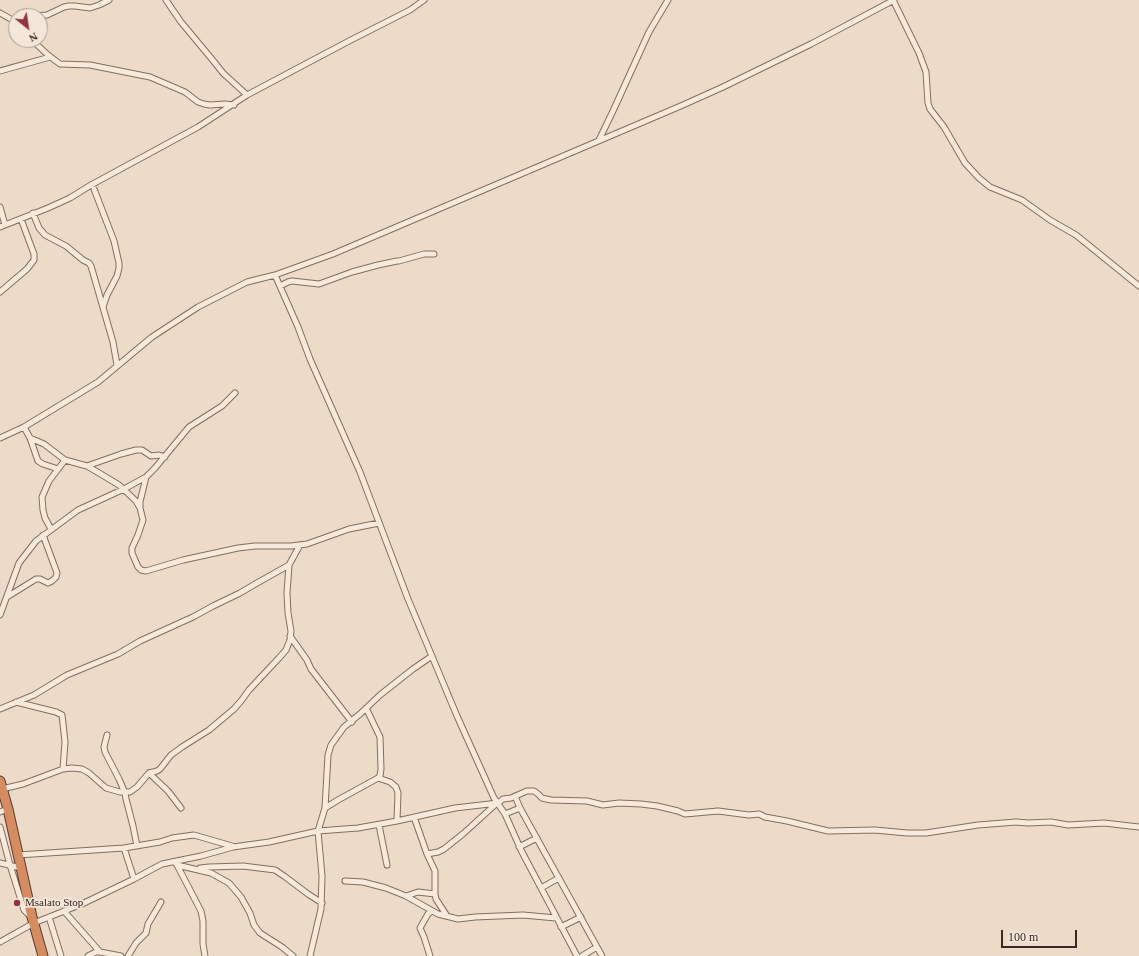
<!DOCTYPE html>
<html>
<head>
<meta charset="utf-8">
<style>
	body { margin:0 }
	#map { position:relative; width:1139px; height:956px; overflow:hidden; background:#ecdbc8; font-family:Georgia,serif }
	canvas { display:block }
	.north { position:absolute; left:8px; top:8px; width:40px; height:40px; box-sizing:border-box; background:#f4e6d8; border:1px solid #a99a8f; border-radius:50%; rotate:150deg; font-size:11px; font-weight:700; line-height:16px; text-align:center; color:#382821 }
	.north::after { content:''; display:block; margin:auto; width:14px; height:18px; background:#923244; clip-path:polygon(50% 0,100% 100%,50% 72%,0 100%) }
	.scale { position:absolute; left:1001px; top:930px; width:76px; height:18px; box-sizing:border-box; border:2px solid #382821; border-top:0; padding-left:5px; font-size:12px; line-height:14px; white-space:nowrap; color:#382821; -webkit-text-stroke:3px #f4e6d8; paint-order:stroke }
</style>
</head>
<body>
<div id="map">
<canvas width="1139" height="956"></canvas>
<div class="north">N</div>
<div class="scale">100 m</div>
</div>
<script>
const context = document.querySelector('canvas').getContext('2d');
context.lineJoin = 'round';
function shape(rows) {
  const path = new Path2D();
  for (const r of rows) {
    path.moveTo(r[0], r[1]);
    for (let i = 2; i < r.length; i += 2) path.lineTo(r[i], r[i + 1]);
  }
  return path;
}
function stroke(path, color, width, dash) {
  context.strokeStyle = color;
  context.lineWidth = width;
  context.lineCap = dash ? 'butt' : 'round';
  context.setLineDash(dash || []);
  context.stroke(path);
}
function drawText(font, color, halo, rows, align = 'center') {
  context.font = font + ' Georgia,serif';
  context.lineWidth = 3.5;
  context.setLineDash([]);
  context.textBaseline = 'middle';
  context.strokeStyle = halo;
  context.fillStyle = color;
  for (const [text, x, y, turn = 0] of rows) {
    context.save();
    context.translate(x, y);
    context.rotate((+turn || 0) * Math.PI / 180);
    context.textAlign = isNaN(turn) ? turn : align;
    if (halo) context.strokeText(text, 0, 0);
    context.fillText(text, 0, 0);
    context.restore();
  }
}
const street = shape([
	[166,0,181,22,211,58,223,73,247,95],
	[893,0,919,53,926,72,928,103,930,109,944,127,965,163,979,178,990,187,1022,200,1050,220,1076,235,1139,286],
	[0,13,16,22],
	[33,16,47,15,64,7,69,6,75,6,90,8,99,5,109,0],
	[32,40,48,55,60,64,90,65,150,77,185,92,198,102,204,104,210,105,225,104,234,105],
	[0,71,50,57],
	[599,140,613,111,649,32,668,0],
	[94,189,114,241,119,263,119,268,117,276,107,295,103,307],
	[0,207,5,225],
	[33,213,39,228,45,235,66,246,83,260,89,263,91,266,113,342,117,365],
	[0,227,48,208,70,198,91,185,198,127,247,95,349,41,410,10,424,0],
	[275,275,298,327,310,359,360,472,408,599,457,716,494,798,505,814,522,852,577,956],
	[280,286,288,282,292,281,319,284,352,272,378,265,397,261,399,261,424,254,434,254],
	[0,292,27,269,34,260,34,254,21,219],
	[24,427,30,438,44,444,65,460,87,466,99,473,119,485,136,501,140,508,143,520,138,535,132,548,132,553,138,567,141,570,146,571,183,560,238,548,255,546,291,546,307,544,349,529,379,523],
	[0,438,24,427,98,382,152,337,198,307,247,282,275,275,333,254,683,105,723,87,811,44,894,0],
	[30,438,38,461,43,464,58,469],
	[87,466,121,454,136,450,142,450,151,456,159,455,165,457],
	[140,507,140,502,146,477],
	[51,529,45,518,43,510,42,497,49,481,65,460],
	[7,597,36,579,40,579,48,583,52,581,56,577,57,573,43,535],
	[0,615,19,563,36,541,78,510,124,489,146,477,155,468,189,427,222,406,235,393],
	[290,636,307,660,311,669,352,722],
	[16,702,56,712,62,715,65,742,63,769],
	[0,709,34,695,67,675,118,654,140,641,193,617,213,606,240,593,257,583,289,565],
	[107,735,104,747,105,752,119,779,125,793,126,799,133,826,137,846],
	[149,773,168,791,181,808],
	[378,778,390,782,396,787,398,793,397,821],
	[2,789,23,784,63,769,72,768,82,769,89,773,106,788,120,792,130,792,137,787,149,773,157,771,160,769,171,755,182,747,209,730,234,709,241,701,249,690,279,658,286,650,290,640,291,631,288,613,287,593,289,565,300,545],
	[515,796,520,808,602,956],
	[325,808,338,800,378,778,380,776,381,769,380,737,366,708],
	[0,812,8,809],
	[505,814,520,808],
	[414,817,427,854,435,871,435,894,436,899,447,916],
	[379,825,387,865],
	[0,827,10,865,24,910,31,917],
	[519,847,537,838],
	[124,848,134,879],
	[427,854,438,852,444,849,464,833,497,803],
	[18,855,124,848,160,842,172,838,194,835,232,846],
	[175,862,177,865,211,873,229,883,241,897,250,913,254,925,260,933,282,947,293,956],
	[0,863,21,868],
	[177,865,201,911,203,921,203,944,205,956],
	[200,868,209,867,243,866,275,870,284,876,308,894,322,903],
	[345,881,363,882,386,888,406,896,438,914,458,919,475,917,523,915,556,918],
	[541,888,559,878],
	[406,896,418,892,435,894],
	[64,911,100,952],
	[49,917,61,956],
	[561,927,581,917],
	[0,942,34,923,82,904,134,879,162,864,201,856,233,847,269,842,318,831,358,828,397,821,455,808,498,803,503,799,511,798,527,791,534,791,538,794,542,798,551,800,587,801,603,805,619,803,641,804,657,806,678,811,685,814,718,811,749,815,759,814,765,817,787,821,828,831,875,830,907,833,926,833,978,825,1016,822,1028,823,1051,822,1068,825,1104,823,1139,827],
	[88,956,96,952,100,952,121,956],
	[128,956,136,943,146,933,148,924,161,902],
	[310,956,321,909,322,876,318,831,325,808,328,755,331,745,344,727,360,714,380,695,413,669,432,656],
	[430,956,424,937,420,928,428,914,432,911],
	[582,956,597,947]
]);
const highway = shape([
	[0,781,8,809,32,917,43,956]
]);
const markers = [
	[17,903,4,"#923244"]
];
const poiNames = [
	["Msalato Stop",25,903]
];
stroke(street, '#876d5e', 7);
stroke(highway, '#553c32', 11);
stroke(street, '#f7eadb', 5);
stroke(highway, '#d58c60', 9);
for (const [x, y, r, color] of markers) {
  const dot = new Path2D();
  dot.arc(x, y, r, 0, 2 * Math.PI);
  context.fillStyle = color;
  context.fill(dot);
  stroke(dot, '#f4e6d8', 1.5);
}
drawText('11px', '#382821', '#f4e6d8', poiNames, 'left');
</script>
</body>
</html>
